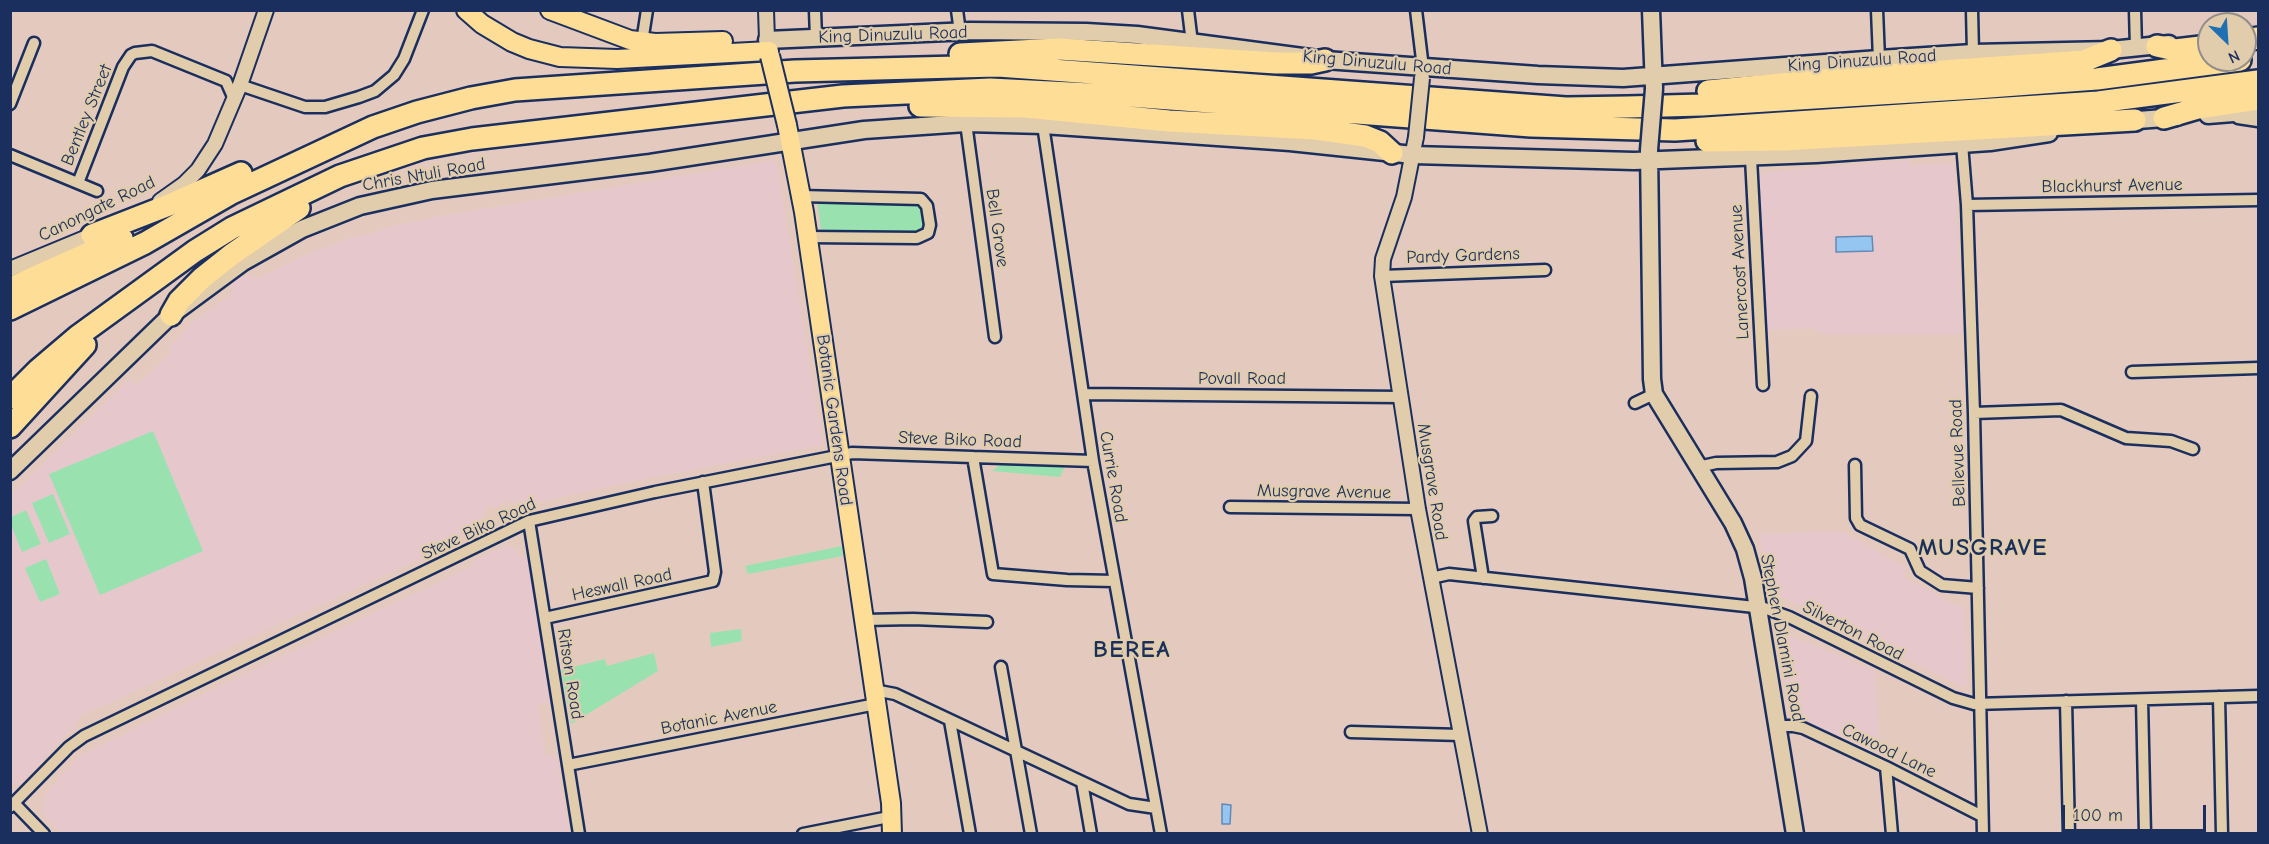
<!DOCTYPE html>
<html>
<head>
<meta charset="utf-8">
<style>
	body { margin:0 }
	#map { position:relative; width:2269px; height:844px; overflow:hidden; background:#e4cabe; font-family:"Comic Neue",sans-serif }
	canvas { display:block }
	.frame { position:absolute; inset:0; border:12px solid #1b2f5e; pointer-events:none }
	.north { position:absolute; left:2197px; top:12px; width:60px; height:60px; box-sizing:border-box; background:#e1cdab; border:2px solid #928e8c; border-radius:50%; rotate:155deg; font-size:16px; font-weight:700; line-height:24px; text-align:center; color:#1b2f5e }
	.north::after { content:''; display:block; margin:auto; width:21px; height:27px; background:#1f6fb2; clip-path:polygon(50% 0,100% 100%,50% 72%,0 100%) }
	.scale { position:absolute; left:2062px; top:805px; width:144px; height:27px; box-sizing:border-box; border:3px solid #1b2f5e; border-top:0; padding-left:8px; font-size:18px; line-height:21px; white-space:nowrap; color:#1b2f5e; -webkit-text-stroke:4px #e1cdab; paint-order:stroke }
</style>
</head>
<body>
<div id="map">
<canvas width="2269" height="844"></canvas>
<div class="frame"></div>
<div class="north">N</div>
<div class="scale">100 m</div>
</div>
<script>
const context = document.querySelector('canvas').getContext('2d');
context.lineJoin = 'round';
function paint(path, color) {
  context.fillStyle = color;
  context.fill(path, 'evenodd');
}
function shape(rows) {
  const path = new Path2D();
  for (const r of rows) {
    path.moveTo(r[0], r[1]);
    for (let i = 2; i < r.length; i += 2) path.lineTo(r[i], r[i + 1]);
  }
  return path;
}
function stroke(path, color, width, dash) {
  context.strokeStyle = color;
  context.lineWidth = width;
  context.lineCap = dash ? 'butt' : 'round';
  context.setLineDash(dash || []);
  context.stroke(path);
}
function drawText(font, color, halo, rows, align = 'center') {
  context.font = font + ' "Comic Neue",sans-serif';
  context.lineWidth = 4.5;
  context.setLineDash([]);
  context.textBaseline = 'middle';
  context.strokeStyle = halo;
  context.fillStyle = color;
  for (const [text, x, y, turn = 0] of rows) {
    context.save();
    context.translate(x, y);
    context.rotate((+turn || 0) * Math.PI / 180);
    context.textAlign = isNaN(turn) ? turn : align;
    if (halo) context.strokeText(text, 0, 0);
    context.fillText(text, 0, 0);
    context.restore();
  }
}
const built = shape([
	[776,160,823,445,649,478,529,504,508,501,494,509,490,503,471,532,439,550,79,717,75,726,20,784,11,784,11,495,129,379,135,386,138,384,169,355,169,348,190,324,233,293,231,284,236,279,248,275,259,278,303,256,353,237,373,233,390,227,434,217],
	[1909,160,1910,165,1952,163,1954,166,1962,334,1824,334,1812,328,1768,330,1768,323,1761,323,1756,181,1765,172],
	[1842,531,1906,568,1903,577,1956,605,1960,604,1965,612,1967,684,1963,687,1769,591,1759,534],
	[506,545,518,550,520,555,524,558,530,558,553,705,550,702,538,704,545,756,556,754,569,833,63,834,46,818,42,811,46,793,78,757,240,676,473,566,473,561],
	[1777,630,1875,671,1880,758,1790,721]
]);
const green = shape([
	[817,201,917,203,922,207,925,226,918,234,821,230],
	[153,431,203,551,100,595,49,474],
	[1000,465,1065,466,1060,477,992,471],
	[53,494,70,534,49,543,32,503],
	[26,510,41,544,22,552,11,525,11,517],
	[842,546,843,556,748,574,745,566],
	[46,559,60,594,40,602,25,568],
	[741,629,742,641,711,647,710,633],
	[654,653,658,671,571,724,561,670,605,659,607,666]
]);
const water = shape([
	[1872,236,1873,251,1836,252,1836,237,1872,236],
	[1222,804,1231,805,1230,824,1222,824,1222,804]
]);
const minor = shape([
	[815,10,816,38],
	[957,10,960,32],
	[1188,10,1192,43],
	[1416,10,1423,68],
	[1877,10,1879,59],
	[1972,10,1973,53],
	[2135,10,2136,48],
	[642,42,647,10],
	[240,85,305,107,325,107,359,97,375,91,394,75,404,59,423,10],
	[10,104,34,43],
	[2238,118,2258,121],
	[966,123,995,337],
	[1043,125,1093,461,1161,834],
	[1962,144,1967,205,1974,413,1983,834],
	[10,155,97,191],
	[1751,158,1763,385],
	[78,183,123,67,131,55,135,53,152,51,226,81,234,99],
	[801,196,921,199,927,206,930,225,928,233,917,238,807,237],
	[1967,205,2258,200],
	[1382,276,1545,270],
	[2132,372,2258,368],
	[1083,394,1400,397],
	[1635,403,1654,394],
	[1974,413,2061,410,2126,438,2171,441,2193,449],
	[973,457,993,574,1067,580,1115,581],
	[1855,465,1856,518,1860,525,1910,549,1920,571,1942,585,1978,588],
	[1698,467,1716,463,1777,462,1792,456,1806,441,1811,396],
	[1230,507,1418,509],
	[529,521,579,834],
	[1431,578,1449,574,1764,608,1789,617,1953,698,1974,704,2258,696],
	[1483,578,1474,521,1477,517,1492,516],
	[545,618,713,581,715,572,703,482],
	[864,620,913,619,987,622],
	[1001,667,1031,834],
	[874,690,895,694,1129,804,1156,808],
	[2219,697,2222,834],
	[2142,700,2145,834],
	[2066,701,2069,834],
	[950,721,970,834],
	[1778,726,1793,726,1803,728,1886,767,1982,816],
	[1351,732,1461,735],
	[568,765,876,704],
	[1886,767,1892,834],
	[1082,782,1091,834],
	[14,803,44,834],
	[10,807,69,747,84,736,529,521,655,492,852,453,1093,461],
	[803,834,894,816]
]);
const tertiary = shape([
	[766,10,767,40],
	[1416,137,1404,197,1383,259,1382,276,1418,509,1480,834],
	[160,201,184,184,198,170,215,144,240,85,266,10],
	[10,269,97,233]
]);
const secondary = shape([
	[1651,10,1654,88],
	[767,40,970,31,1086,32,1137,35,1325,60,1538,75,1623,78,1879,59,1973,53,2111,50,2169,44],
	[2208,115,2258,111],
	[2125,121,2177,117],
	[1649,150,1652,379,1654,394,1733,523,1745,549,1753,578,1795,834],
	[10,471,171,315,243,262,302,229,360,206,432,190,650,163,864,130,966,123,1043,125,1290,142,1413,155,1634,161,1816,154,1990,142,2049,133]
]);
const primary = shape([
	[466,10,482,24,512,42,529,49,560,57,617,59,769,51],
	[550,10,630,40,655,43,723,41],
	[787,125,804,212,891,803,892,834]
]);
const motorway = shape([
	[2245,40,2258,38],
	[2157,46,2175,50,2209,46],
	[960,54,1059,49,1276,63,1311,63,1325,60],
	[1708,91,1843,78,2084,61,2111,50],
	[920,106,1025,107,1169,121,1315,129,1365,136,1380,142,1392,153],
	[2164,118,2198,108,2258,99],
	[1707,141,1783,140,2135,120],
	[92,235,169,205,241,173],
	[10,288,122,238],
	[10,309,145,243,232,193,373,127,417,112,471,98,515,90,795,71,998,66,1566,108,1627,107,1702,105,1976,88,2097,79,2240,60],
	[171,315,179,301,202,278,231,255,299,208],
	[10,398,38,370,78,336,195,251,232,228,340,176,423,148,472,139,843,96,990,89,1130,96,1531,126,1675,130,2098,102,2258,81],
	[10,427,85,345]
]);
const tertiaryBridge = shape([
	[1416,137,1422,78]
]);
const secondaryBridge = shape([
	[1649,150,1654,89]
]);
const primaryBridge = shape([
	[770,56,787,125]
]);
const streetNames = [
	["King Dinuzulu Road",893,35,-2],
	["King Dinuzulu Road",1862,61,-4],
	["King Dinuzulu Road",1377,63,5],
	["Bentley Street",87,115,-68],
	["Chris Ntuli Road",424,175,-10],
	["Blackhurst Avenue",2112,186,-1],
	["Canongate Road",97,209,-26],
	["Bell Grove",997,228,82],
	["Pardy Gardens",1463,256,-2],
	["Lanercost Avenue",1740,272,-93],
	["Povall Road",1242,379],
	["Botanic Gardens Road",834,420,82],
	["Steve Biko Road",960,440,2],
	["Bellevue Road",1958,453,-92],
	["Currie Road",1113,477,80],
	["Musgrave Road",1432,482,81],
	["Musgrave Avenue",1324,492,1],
	["Steve Biko Road",479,529,-25],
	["Heswall Road",622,585,-12],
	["Silverton Road",1853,631,27],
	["Stephen Dlamini Road",1782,638,79],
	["Ritson Road",570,674,81],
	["Botanic Avenue",719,718,-11],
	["Cawood Lane",1889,751,26]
];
const districtNames = [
	["MUSGRAVE",1983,548],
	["BEREA",1132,650]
];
paint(built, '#e6c8cc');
paint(green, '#99e2b0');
paint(water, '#95c5f1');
stroke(water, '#6489b6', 1.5);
stroke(minor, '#1b2f5e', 15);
stroke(tertiary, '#1b2f5e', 18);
stroke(secondary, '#1b2f5e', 21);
stroke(primary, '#1b2f5e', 22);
stroke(motorway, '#1b2f5e', 26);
stroke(minor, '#e1cdab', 10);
stroke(tertiary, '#e1cdab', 14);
stroke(secondary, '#e1cdab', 16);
stroke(primary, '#fedd96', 18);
stroke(motorway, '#fedd96', 21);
stroke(tertiaryBridge, '#1b2f5e', 18, []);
stroke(secondaryBridge, '#1b2f5e', 21, []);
stroke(primaryBridge, '#1b2f5e', 22, []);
stroke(tertiaryBridge, '#e1cdab', 14);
stroke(secondaryBridge, '#e1cdab', 16);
stroke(primaryBridge, '#fedd96', 18);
drawText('18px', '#1b2f5e', '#e1cdab', streetNames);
context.letterSpacing = '1.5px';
drawText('bold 24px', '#1b2f5e', '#e1cdab', districtNames);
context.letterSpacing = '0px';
</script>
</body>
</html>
